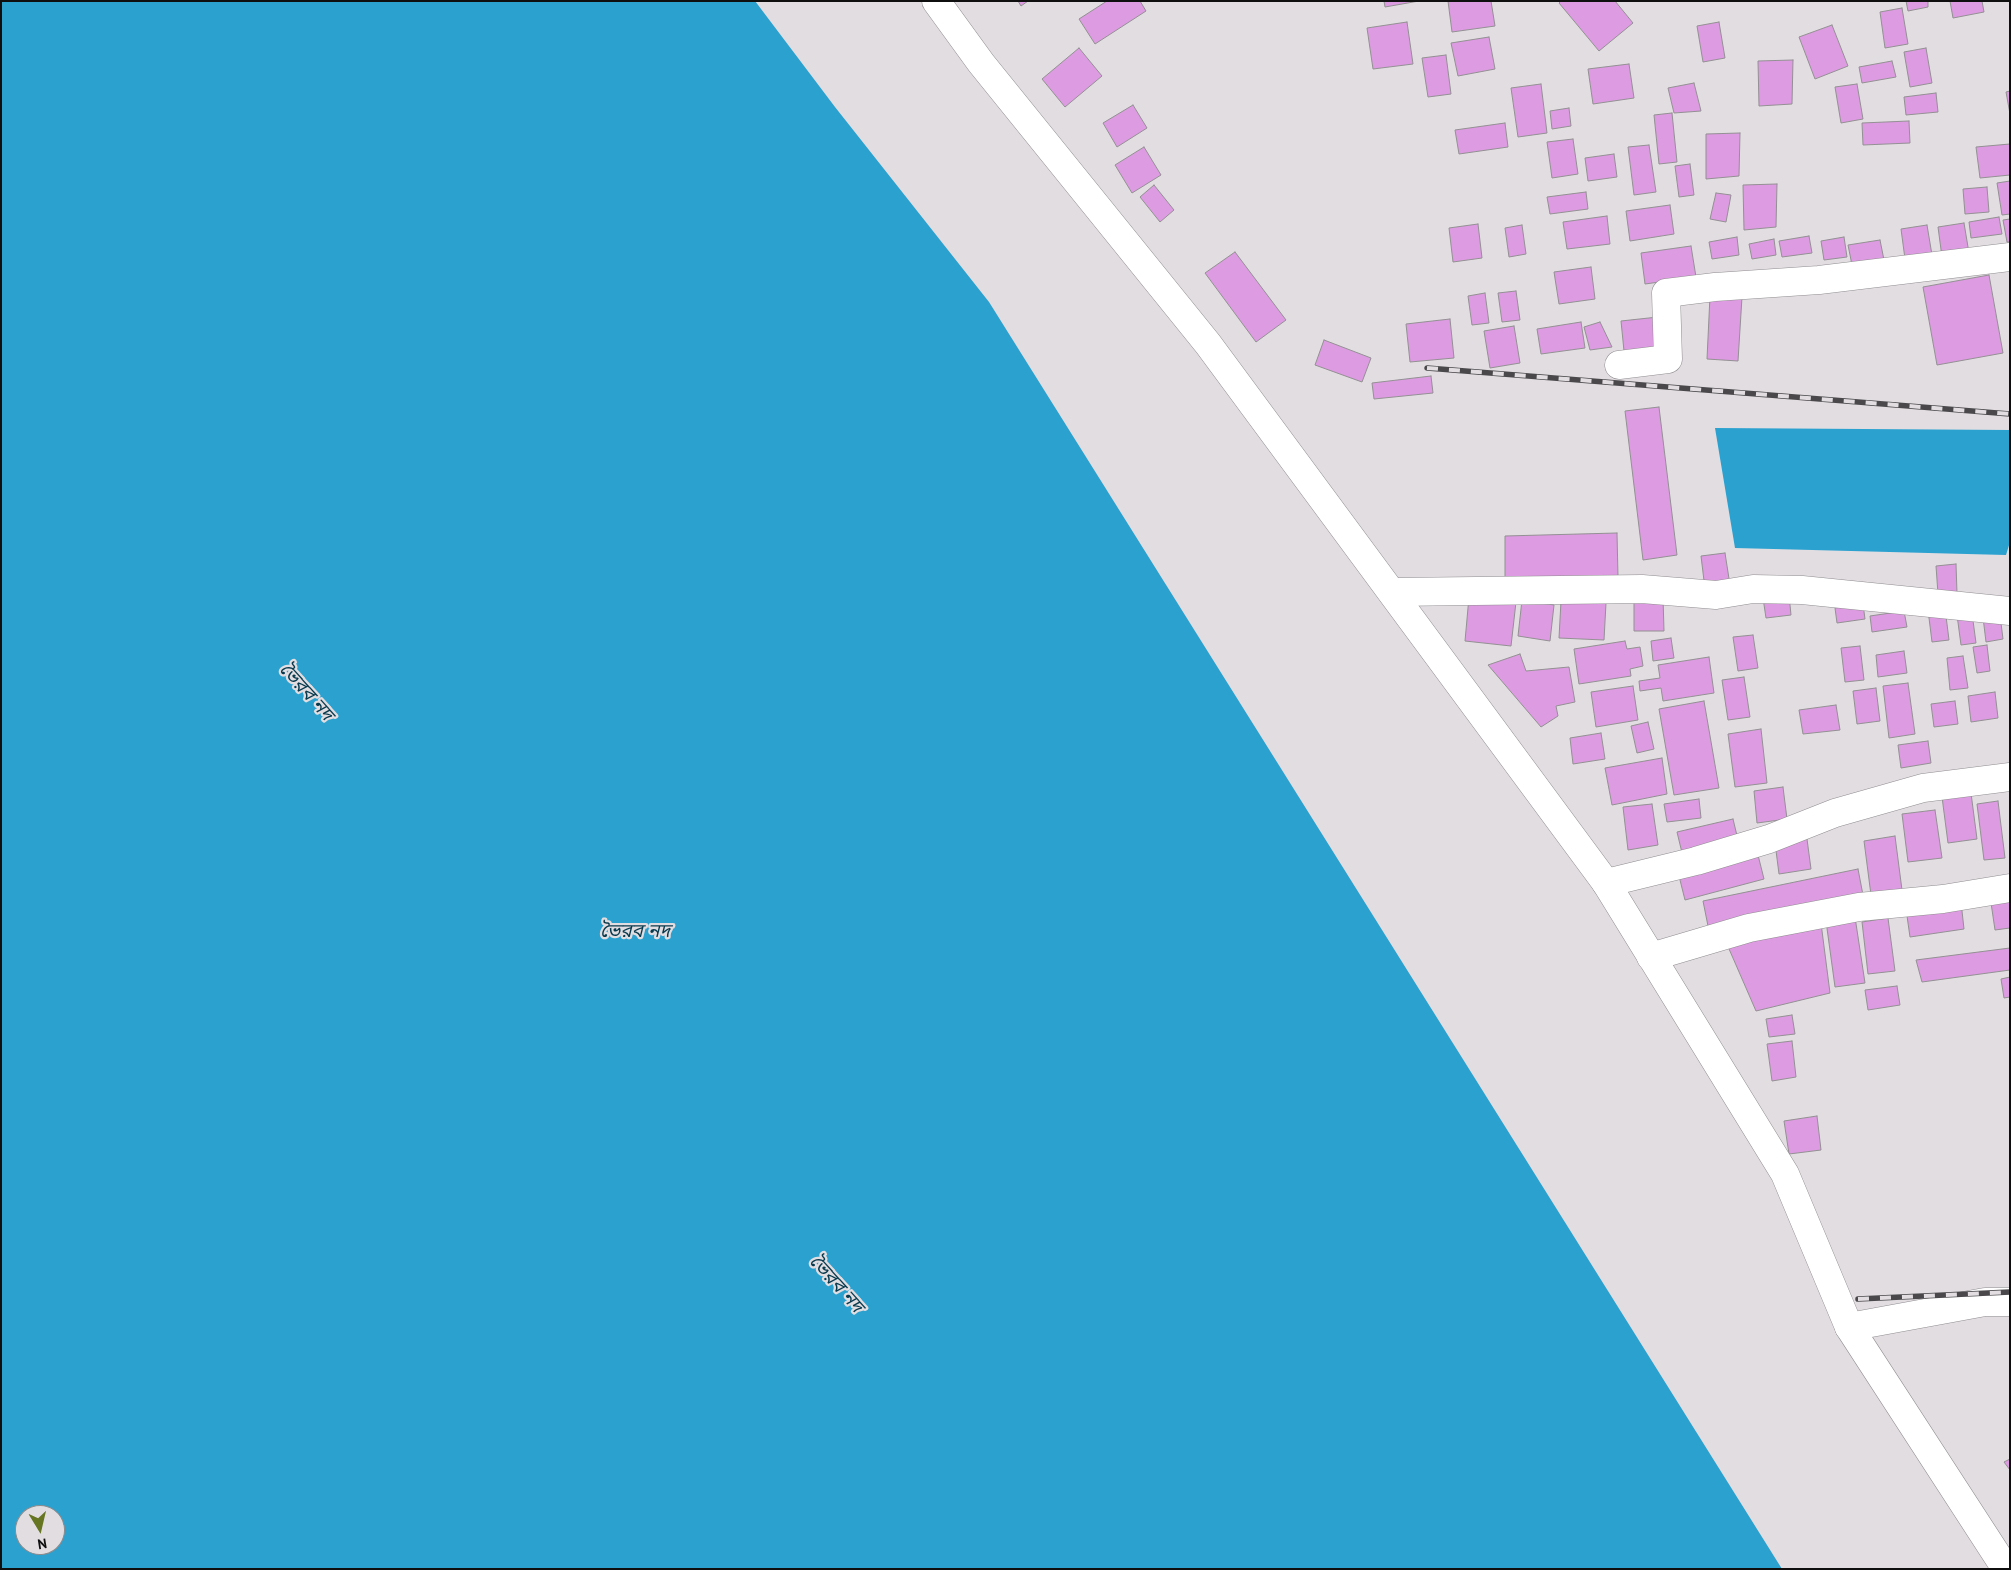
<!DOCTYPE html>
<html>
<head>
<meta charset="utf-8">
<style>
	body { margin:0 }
	#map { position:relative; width:2011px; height:1570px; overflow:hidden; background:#e1dde1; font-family:"PT Sans",sans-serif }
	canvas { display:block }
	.frame { position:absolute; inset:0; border:2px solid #100f10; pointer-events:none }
	.north { position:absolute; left:15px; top:1505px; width:50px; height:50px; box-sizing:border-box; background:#e1dde1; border:1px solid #8d8b8d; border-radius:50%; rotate:171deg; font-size:14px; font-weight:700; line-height:20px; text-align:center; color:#100f10 }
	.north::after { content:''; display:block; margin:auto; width:18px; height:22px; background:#667522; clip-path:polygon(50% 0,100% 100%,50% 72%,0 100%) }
</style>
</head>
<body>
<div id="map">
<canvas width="2011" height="1570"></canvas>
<div class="frame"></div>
<div class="north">N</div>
</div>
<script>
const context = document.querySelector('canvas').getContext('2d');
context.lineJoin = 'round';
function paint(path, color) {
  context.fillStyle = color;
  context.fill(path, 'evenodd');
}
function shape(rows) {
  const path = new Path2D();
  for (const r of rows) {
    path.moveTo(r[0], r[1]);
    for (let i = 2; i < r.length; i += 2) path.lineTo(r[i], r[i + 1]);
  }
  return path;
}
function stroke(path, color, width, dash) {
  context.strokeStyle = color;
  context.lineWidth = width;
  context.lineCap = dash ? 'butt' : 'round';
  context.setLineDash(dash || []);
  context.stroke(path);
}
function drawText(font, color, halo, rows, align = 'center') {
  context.font = font + ' "PT Sans","Noto Sans Bengali",sans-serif';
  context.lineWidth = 4.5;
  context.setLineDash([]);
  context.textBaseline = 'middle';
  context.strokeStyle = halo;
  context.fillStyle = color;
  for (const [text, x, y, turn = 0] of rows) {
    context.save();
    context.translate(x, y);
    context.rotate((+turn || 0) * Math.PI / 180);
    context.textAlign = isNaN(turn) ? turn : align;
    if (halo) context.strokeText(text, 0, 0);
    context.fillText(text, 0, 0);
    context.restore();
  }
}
const water = shape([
	[1,1,755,1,835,107,989,302,1782,1569,1,1569],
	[25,1515,55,1515,55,1545,25,1545],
	[1715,428,2010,430,2010,542,2006,555,1735,548]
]);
const building = shape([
	[1018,1,1028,1,1021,6,1018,1],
	[1107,1,1140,1,1146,11,1095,44,1079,19,1107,1],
	[1384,1,1419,1,1385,7,1384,1],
	[1448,1,1491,1,1495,26,1452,32,1448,1],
	[1561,1,1615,1,1633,23,1599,51,1559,3,1561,1],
	[1906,1,1928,1,1928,7,1908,11,1906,1],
	[1950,1,1982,1,1984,12,1953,18,1950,1],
	[1902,8,1908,44,1885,48,1880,12,1902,8],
	[1407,22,1413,64,1373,69,1367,28,1407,22],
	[1719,22,1725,58,1703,62,1697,26,1719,22],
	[1832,25,1848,66,1815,79,1799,37,1832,25],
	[1489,37,1495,69,1458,76,1451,43,1489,37],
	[1079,48,1102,76,1065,107,1042,79,1079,48],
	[1926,48,1932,83,1910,87,1904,52,1926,48],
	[1446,55,1451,94,1428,97,1422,58,1446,55],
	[1793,60,1792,104,1759,106,1758,61,1793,60],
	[1892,61,1896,77,1862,83,1859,67,1892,61],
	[1629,64,1634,98,1593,104,1588,69,1629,64],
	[1694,83,1701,111,1674,113,1668,88,1694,83],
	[1541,84,1547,133,1518,137,1511,88,1541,84],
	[1857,84,1863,119,1841,123,1835,87,1857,84],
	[2010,91,2010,114,2006,92,2010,91],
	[1936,93,1938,112,1906,115,1904,97,1936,93],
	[1133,105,1147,128,1117,147,1103,123,1133,105],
	[1569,108,1571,126,1552,129,1550,111,1569,108],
	[1672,113,1677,162,1659,164,1654,115,1672,113],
	[1909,121,1910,143,1863,145,1862,123,1909,121],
	[1505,123,1508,147,1459,154,1455,130,1505,123],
	[1740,133,1739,176,1706,179,1706,134,1740,133],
	[1573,139,1578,174,1552,178,1547,142,1573,139],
	[2010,144,2010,175,1980,178,1976,147,2010,144],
	[1649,145,1656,192,1634,195,1628,147,1649,145],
	[1144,147,1161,175,1132,193,1115,165,1144,147],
	[1614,154,1617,177,1588,181,1585,158,1614,154],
	[1690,164,1694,195,1679,197,1675,166,1690,164],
	[2010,181,2010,214,2002,215,1997,183,2010,181],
	[1777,184,1776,227,1744,230,1743,185,1777,184],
	[1154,185,1174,210,1160,222,1140,197,1154,185],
	[1987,187,1989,212,1965,214,1963,189,1987,187],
	[1586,192,1588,209,1550,214,1547,197,1586,192],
	[1716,193,1731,195,1726,222,1710,219,1716,193],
	[1670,205,1674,234,1630,241,1626,211,1670,205],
	[1607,216,1610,244,1567,249,1563,222,1607,216],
	[1999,217,2002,234,1971,238,1969,222,1999,217],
	[2010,219,2010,242,2007,242,2003,220,2010,219],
	[1964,223,1969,253,1942,257,1938,227,1964,223],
	[1478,224,1482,258,1453,262,1449,228,1478,224],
	[1522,225,1526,254,1509,257,1505,228,1522,225],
	[1927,225,1932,255,1905,259,1901,229,1927,225],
	[1809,236,1812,253,1782,257,1779,241,1809,236],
	[1737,237,1739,255,1712,259,1709,242,1737,237],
	[1844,237,1847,257,1824,260,1821,241,1844,237],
	[1774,239,1776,255,1752,259,1749,244,1774,239],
	[1880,240,1884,260,1852,265,1848,245,1880,240],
	[1691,246,1696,277,1645,284,1641,253,1691,246],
	[1235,252,1286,320,1256,342,1205,273,1235,252],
	[1591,267,1595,299,1559,304,1554,272,1591,267],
	[1989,275,2003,353,1937,365,1923,287,1989,275],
	[1516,291,1520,320,1502,322,1498,293,1516,291],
	[1485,293,1489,323,1472,325,1468,296,1485,293],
	[1710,296,1742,297,1738,361,1707,359,1710,296],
	[1658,317,1661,347,1624,351,1621,321,1658,317],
	[1450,319,1454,358,1410,362,1406,324,1450,319],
	[1581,322,1585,348,1541,354,1537,329,1581,322],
	[1600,322,1612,347,1590,350,1584,327,1600,322],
	[1514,326,1520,363,1490,368,1484,331,1514,326],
	[1324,340,1371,358,1362,382,1315,365,1324,340],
	[1431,376,1433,393,1374,399,1372,383,1431,376],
	[1659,407,1677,555,1643,560,1625,411,1659,407],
	[1617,533,1618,577,1505,578,1505,536,1617,533],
	[1725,553,1730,585,1705,589,1701,556,1725,553],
	[1956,564,1957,593,1938,594,1936,566,1956,564],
	[1789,595,1791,615,1766,618,1763,598,1789,595],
	[1469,597,1516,602,1511,646,1465,641,1469,597],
	[1663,597,1664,631,1634,631,1634,598,1663,597],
	[1522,600,1554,605,1550,641,1518,636,1522,600],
	[1561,601,1606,603,1604,640,1559,638,1561,601],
	[1863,604,1865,619,1837,623,1835,608,1863,604],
	[1999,607,2003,639,1986,642,1982,609,1999,607],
	[1945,608,1949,640,1932,642,1928,610,1945,608],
	[1904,611,1907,627,1872,632,1870,616,1904,611],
	[1972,613,1976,643,1961,645,1957,615,1972,613],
	[1753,635,1758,668,1738,671,1733,637,1753,635],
	[1671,638,1674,658,1653,661,1651,641,1671,638],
	[1625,641,1627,649,1640,647,1643,666,1630,669,1631,676,1579,684,1574,649,1625,641],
	[1987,645,1990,671,1977,673,1973,647,1987,645],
	[1860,646,1864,680,1845,682,1841,648,1860,646],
	[1904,651,1907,673,1878,677,1876,655,1904,651],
	[1520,654,1526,671,1569,667,1575,702,1556,706,1558,716,1541,727,1488,665,1520,654],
	[1963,656,1968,688,1950,690,1947,658,1963,656],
	[1709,657,1714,693,1663,701,1661,688,1640,691,1639,681,1660,678,1658,665,1709,657],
	[1744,677,1750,717,1728,720,1722,680,1744,677],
	[1908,683,1915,734,1889,738,1883,686,1908,683],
	[1633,686,1638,720,1596,727,1591,692,1633,686],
	[1876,688,1880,721,1857,724,1853,691,1876,688],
	[1995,692,1998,718,1971,722,1968,696,1995,692],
	[1704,701,1719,788,1674,795,1659,709,1704,701],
	[1955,701,1958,724,1934,727,1931,704,1955,701],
	[1836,705,1840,730,1803,734,1799,710,1836,705],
	[1648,722,1654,749,1637,753,1631,726,1648,722],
	[1761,729,1767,783,1735,787,1728,734,1761,729],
	[1601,733,1605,759,1573,764,1570,738,1601,733],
	[1928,741,1931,763,1901,768,1898,745,1928,741],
	[1662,758,1667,794,1612,805,1605,768,1662,758],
	[1783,787,1787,819,1757,823,1754,791,1783,787],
	[1971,793,1977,839,1948,843,1942,797,1971,793],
	[1699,799,1701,818,1667,822,1664,804,1699,799],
	[1998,801,2005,858,1984,860,1977,804,1998,801],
	[1652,804,1658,845,1628,850,1623,807,1652,804],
	[1935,810,1942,858,1908,862,1902,814,1935,810],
	[1733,819,1739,844,1683,857,1677,832,1733,819],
	[1895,836,1902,890,1871,895,1864,841,1895,836],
	[1807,839,1811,869,1779,874,1775,843,1807,839],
	[1758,855,1764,879,1685,900,1679,876,1758,855],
	[1858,869,1863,895,1708,926,1703,901,1858,869],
	[2010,893,2010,928,1995,930,1990,896,2010,893],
	[1961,902,1964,929,1910,937,1906,909,1961,902],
	[1855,917,1865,983,1835,987,1826,921,1855,917],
	[1888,918,1895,971,1868,974,1862,922,1888,918],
	[1821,923,1830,993,1756,1011,1726,942,1821,923],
	[2010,948,2010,970,1922,982,1916,960,2010,948],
	[2010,977,2010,997,2004,998,2001,979,2010,977],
	[1897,986,1900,1005,1868,1010,1865,990,1897,986],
	[1792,1015,1795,1034,1769,1037,1766,1019,1792,1015],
	[1792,1041,1796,1077,1772,1081,1767,1044,1792,1041],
	[1817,1116,1821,1150,1789,1154,1784,1121,1817,1116],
	[2010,1459,2010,1470,2004,1462,2010,1459]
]);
const minor = shape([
	[1619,365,1668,359,1666,293,1715,287,1819,280,2010,257],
	[1392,592,1642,589,1716,595,1753,589,1802,590,2010,611],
	[1606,883,1696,861,1769,839,1835,813,1923,788,2010,777],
	[1651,957,1749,928,1859,907,1943,899,2010,888],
	[1849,1327,1985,1302,2010,1302]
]);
const tertiary = shape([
	[936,1,981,63,1208,344,1606,883,1785,1174,1849,1327,2006,1569]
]);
const rail = shape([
	[1427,368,2010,414],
	[1858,1299,2010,1292]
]);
const waterNames = [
	["ভৈরব নদ",306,692,48],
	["ভৈরব নদ",635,932],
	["ভৈরব নদ",836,1284,48]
];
paint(water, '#2aa1cf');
paint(building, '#dd9be1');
stroke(building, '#939093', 1);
stroke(minor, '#908d90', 29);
stroke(tertiary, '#908d90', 29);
stroke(minor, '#fff', 28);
stroke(tertiary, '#fff', 28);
stroke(rail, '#4a484a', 5.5);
stroke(rail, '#e1dde1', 4, [11]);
drawText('italic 19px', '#07394d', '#e1dde1', waterNames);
</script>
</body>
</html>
